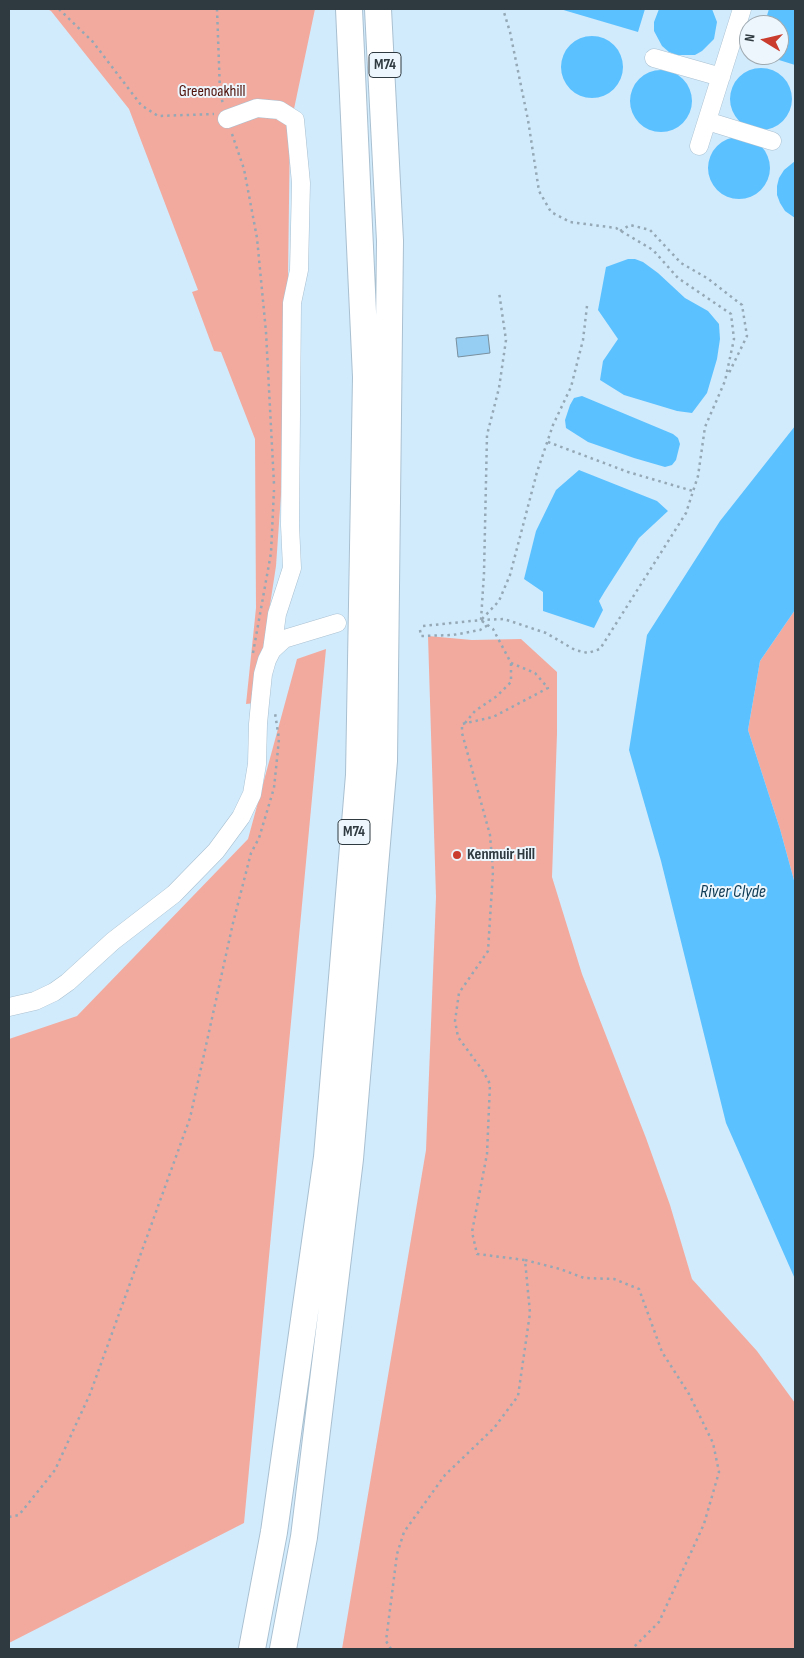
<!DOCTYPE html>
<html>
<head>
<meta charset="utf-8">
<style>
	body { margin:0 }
	#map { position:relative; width:804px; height:1658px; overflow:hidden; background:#d2ebfc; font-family:"Sofia Sans Condensed",sans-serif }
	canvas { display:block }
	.frame { position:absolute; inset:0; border:10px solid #2f3940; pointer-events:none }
	.north { position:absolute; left:739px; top:15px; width:50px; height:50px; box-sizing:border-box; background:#ecf6fc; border:1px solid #a0aab1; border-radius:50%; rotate:279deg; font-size:14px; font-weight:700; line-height:20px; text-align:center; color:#2f3940 }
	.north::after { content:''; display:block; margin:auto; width:18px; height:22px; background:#c93c2e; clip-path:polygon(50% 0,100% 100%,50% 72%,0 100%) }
</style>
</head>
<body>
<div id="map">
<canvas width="804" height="1658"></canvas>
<div class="frame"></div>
<div class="north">N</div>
</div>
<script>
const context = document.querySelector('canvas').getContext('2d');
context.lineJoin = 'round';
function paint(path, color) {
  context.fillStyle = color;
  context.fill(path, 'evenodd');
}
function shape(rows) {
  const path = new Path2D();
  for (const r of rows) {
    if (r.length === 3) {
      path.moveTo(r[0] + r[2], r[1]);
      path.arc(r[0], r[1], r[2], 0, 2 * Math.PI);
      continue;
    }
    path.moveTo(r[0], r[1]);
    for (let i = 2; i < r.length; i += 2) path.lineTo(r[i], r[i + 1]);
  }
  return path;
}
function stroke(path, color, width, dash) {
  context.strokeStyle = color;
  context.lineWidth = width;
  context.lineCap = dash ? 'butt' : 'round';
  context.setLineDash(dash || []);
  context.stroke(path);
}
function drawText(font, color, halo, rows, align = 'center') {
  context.font = font + ' "Sofia Sans Condensed",sans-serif';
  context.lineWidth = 4;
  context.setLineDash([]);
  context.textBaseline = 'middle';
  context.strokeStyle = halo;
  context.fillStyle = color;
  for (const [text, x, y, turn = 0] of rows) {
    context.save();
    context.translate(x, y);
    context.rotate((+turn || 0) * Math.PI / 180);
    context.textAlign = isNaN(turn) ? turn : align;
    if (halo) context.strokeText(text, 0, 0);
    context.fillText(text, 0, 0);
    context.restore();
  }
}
const green = shape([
	[47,9,315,9,290,128,286,424,276,566,255,703,246,704,256,608,255,439,221,352,214,351,192,292,198,290,129,109,51,11],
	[795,610,795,884,780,829,748,730,760,661],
	[428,636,472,640,521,639,557,672,557,734,552,877,582,974,646,1138,670,1205,692,1279,757,1351,795,1403,795,1649,342,1649,426,1150,436,897],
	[326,649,244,1523,9,1643,9,1039,77,1016,248,839,297,659]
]);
const water = shape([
	[560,9,645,9,638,32],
	[659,9,712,9,717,22,714,39,702,51,695,55,677,55,669,52,662,46,654,31,654,22],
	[769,9,795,9,795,65,763,55,779,55,779,25,764,25],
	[592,67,31],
	[761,99,31],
	[661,101,31],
	[739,168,31],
	[795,161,795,218,785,211,780,203,777,195,777,186,779,178,784,170],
	[628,259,635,259,643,262,658,273,685,298,708,311,719,324,720,339,717,359,707,393,692,413,677,411,624,395,600,380,603,361,618,339,598,310,606,267],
	[582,396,673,434,678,438,680,444,676,460,672,465,665,467,634,458,588,442,566,428,565,420,570,405,574,398],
	[795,426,795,610,760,661,748,730,780,829,795,884,795,1279,726,1123,661,861,629,750,647,635,720,521],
	[579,470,657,501,668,511,639,538,605,591,599,601,603,610,594,628,543,611,543,592,524,579,536,531,556,490]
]);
const building = shape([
	[488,335,490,353,458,357,456,338,488,335]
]);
const path = shape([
	[59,9,93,42,141,105,158,116,214,114],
	[217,9,220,92,223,104],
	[232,134,244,169,257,238,266,332,274,484],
	[620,231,630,225,650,230,681,263,707,278,742,305,747,336,728,375],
	[548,442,628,472,693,491],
	[482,619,499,601,510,575,537,472,553,425,571,387,583,340,587,306],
	[481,620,504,619,546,633,575,650,588,653,600,649,686,513,698,476,705,427,725,381,734,339,731,314,678,278,653,250,616,228,570,222,551,212,539,191,528,120,510,32,503,9],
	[482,621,493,629,511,663,535,673,548,688,493,717,462,724,462,733,490,835,493,871,488,951,459,993,455,1021,458,1037,483,1071,490,1084,487,1154,472,1232,477,1254,525,1260],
	[423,626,481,620,484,573,487,435,499,388,506,340,499,292],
	[420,630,421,636,453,635,480,630,488,625],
	[253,653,271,553,274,490],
	[465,723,475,711,497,696,511,682,511,663],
	[9,1517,19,1515,55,1470,90,1394,190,1118,233,923,251,853,259,838,274,788,279,739,275,713],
	[391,1649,386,1641,397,1554,404,1532,445,1475,494,1428,518,1396,530,1313,525,1260,560,1269,584,1278,614,1279,639,1289,662,1352,689,1394,713,1443,719,1472,704,1524,659,1622,632,1649]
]);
const minor = shape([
	[654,58,721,77],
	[227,119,257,108,279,110,295,120,301,183,299,270,292,303,290,525,292,568,277,614,272,650],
	[707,121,772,141],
	[699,146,742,9],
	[9,1007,35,1001,54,992,68,982,113,941,174,894,216,851,241,817,252,794,257,764,258,724,260,703,263,674,267,660,272,650,284,639,337,623]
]);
const highway = shape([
	[252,1649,274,1532,327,1157,359,775,366,377,349,9],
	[283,1649,304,1537,350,1159,384,761,390,241,378,9]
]);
const markers = [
	[457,855,5,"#c93c2e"]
];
const shields = [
	[385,65,32],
	[354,832,32]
];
const shieldNames = [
	["M74",385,65],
	["M74",354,832]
];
const parkNames = [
	["Greenoakhill",212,92]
];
const poiNames = [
	["Kenmuir Hill",467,855]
];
const waterNames = [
	["River Clyde",733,892]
];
paint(green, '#f3aa9e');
paint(water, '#5cc1ff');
paint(building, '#96cdf2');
stroke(building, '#788f9e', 1);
stroke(minor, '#a9c0d1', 19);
stroke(highway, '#a9c0d1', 28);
stroke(path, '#94a8b5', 2.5, [2.5, 4]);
stroke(minor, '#fff', 18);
stroke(highway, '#fff', 26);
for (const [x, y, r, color] of markers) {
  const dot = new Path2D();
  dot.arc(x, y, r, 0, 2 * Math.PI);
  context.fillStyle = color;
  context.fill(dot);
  stroke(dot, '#ecf6fc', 2);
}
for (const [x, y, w] of shields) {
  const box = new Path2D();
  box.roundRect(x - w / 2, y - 12.5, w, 25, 4);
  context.fillStyle = '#ecf6fc';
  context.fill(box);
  stroke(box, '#2f3940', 1);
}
drawText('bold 15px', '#2f3940', null, shieldNames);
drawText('16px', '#4f1009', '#ecf6fc', parkNames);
drawText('bold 16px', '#2f3940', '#ecf6fc', poiNames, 'left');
drawText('italic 18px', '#103b54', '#ecf6fc', waterNames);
</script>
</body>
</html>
